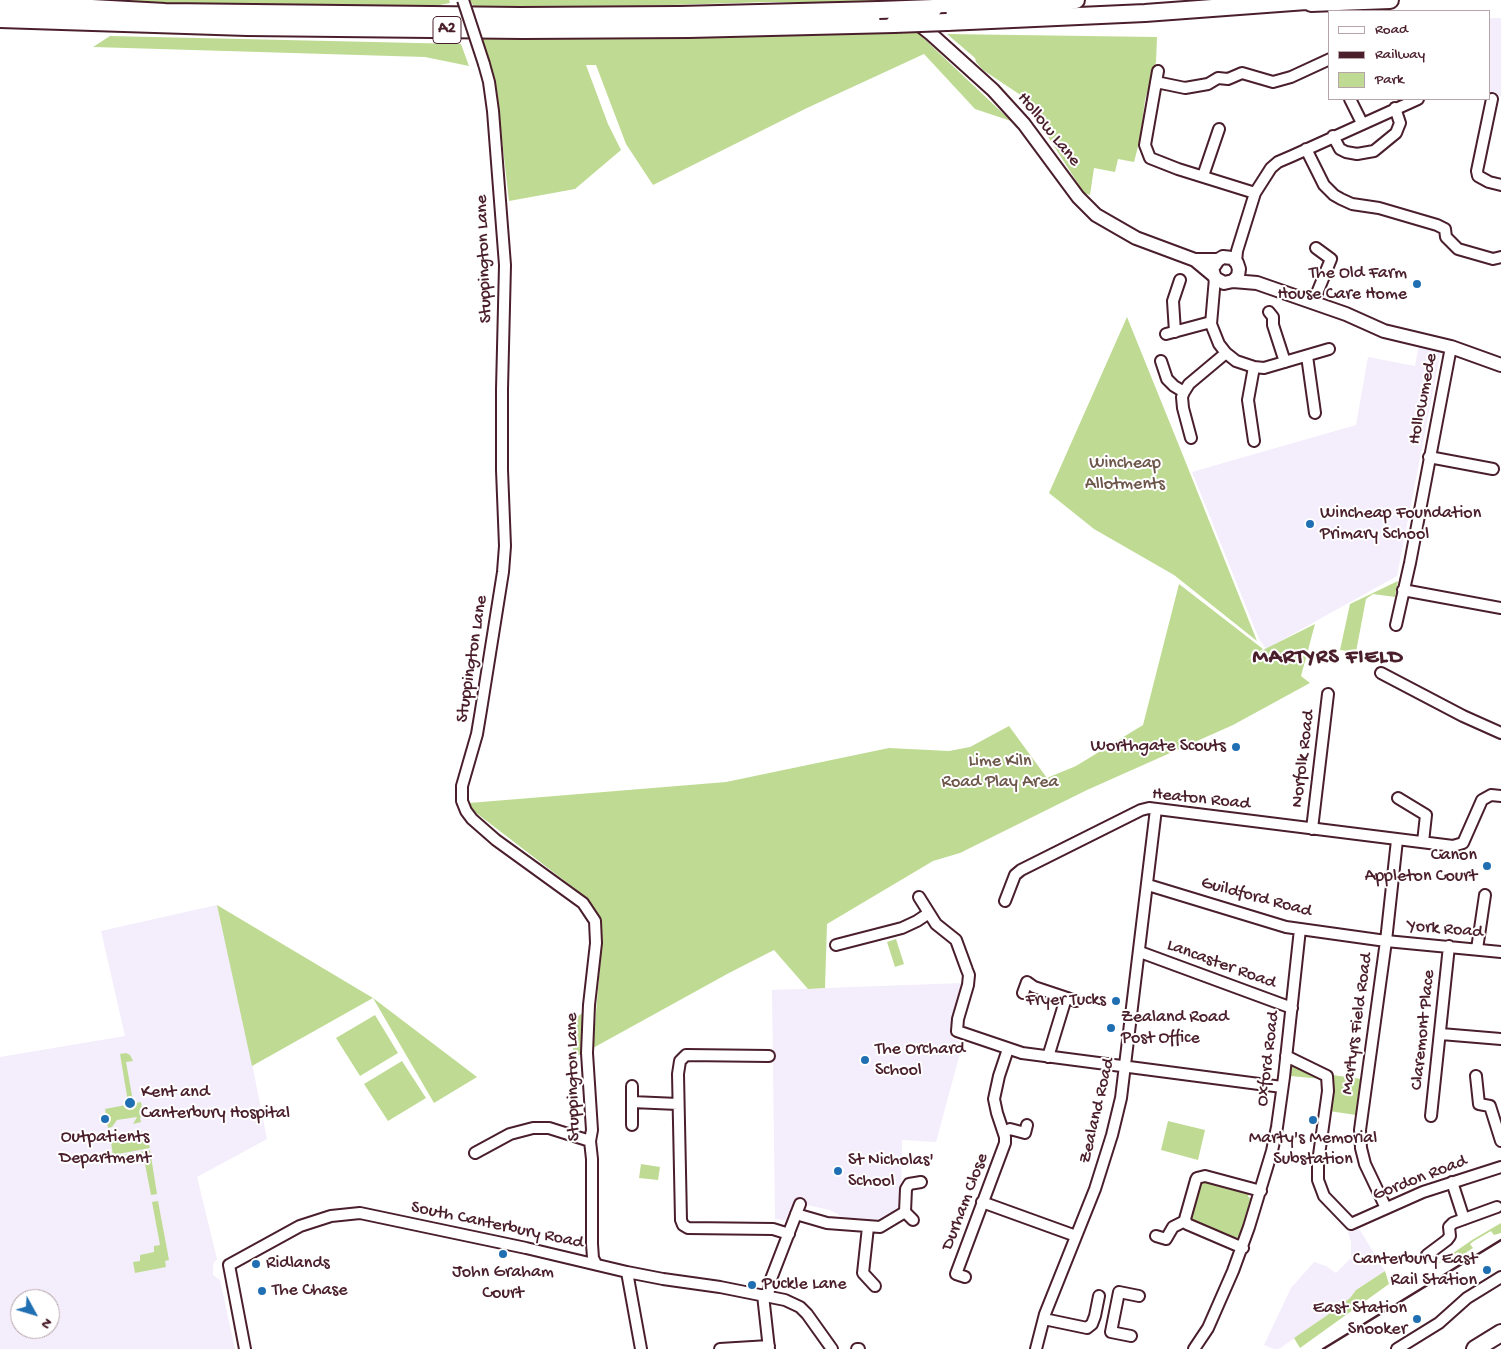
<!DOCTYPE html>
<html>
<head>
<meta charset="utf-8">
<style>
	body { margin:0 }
	#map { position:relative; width:1501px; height:1349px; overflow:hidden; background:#fff; font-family:"Gochi Hand",sans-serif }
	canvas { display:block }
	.legend { position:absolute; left:1328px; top:10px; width:162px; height:90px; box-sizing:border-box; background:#fff; border:1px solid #b7a5aa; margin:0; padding:6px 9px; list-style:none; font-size:15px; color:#4a1f2b }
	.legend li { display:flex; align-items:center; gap:10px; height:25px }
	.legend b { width:25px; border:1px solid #b7a5aa }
	.north { position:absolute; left:10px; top:1289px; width:50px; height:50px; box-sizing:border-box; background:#fff; border:1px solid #b7a5aa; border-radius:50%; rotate:129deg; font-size:14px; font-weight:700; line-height:20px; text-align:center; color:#4a1f2b }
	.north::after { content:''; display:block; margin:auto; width:18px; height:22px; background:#1f6fb2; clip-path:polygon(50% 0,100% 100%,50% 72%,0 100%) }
</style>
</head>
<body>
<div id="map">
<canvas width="1501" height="1349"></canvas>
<ul class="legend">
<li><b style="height:6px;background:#fff"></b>Road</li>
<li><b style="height:6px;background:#4a1f2b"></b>Railway</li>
<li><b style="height:14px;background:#bfdb93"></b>Park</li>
</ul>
<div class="north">N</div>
</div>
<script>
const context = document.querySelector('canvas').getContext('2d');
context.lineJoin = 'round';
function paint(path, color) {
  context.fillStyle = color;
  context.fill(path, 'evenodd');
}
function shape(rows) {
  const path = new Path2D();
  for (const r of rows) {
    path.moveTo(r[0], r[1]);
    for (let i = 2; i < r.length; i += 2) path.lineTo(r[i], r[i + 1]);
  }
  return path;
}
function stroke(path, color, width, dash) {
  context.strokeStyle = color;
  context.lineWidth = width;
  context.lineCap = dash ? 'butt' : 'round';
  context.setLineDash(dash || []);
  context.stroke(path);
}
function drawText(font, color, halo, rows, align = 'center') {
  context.font = font + ' "Gochi Hand",sans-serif';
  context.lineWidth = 4;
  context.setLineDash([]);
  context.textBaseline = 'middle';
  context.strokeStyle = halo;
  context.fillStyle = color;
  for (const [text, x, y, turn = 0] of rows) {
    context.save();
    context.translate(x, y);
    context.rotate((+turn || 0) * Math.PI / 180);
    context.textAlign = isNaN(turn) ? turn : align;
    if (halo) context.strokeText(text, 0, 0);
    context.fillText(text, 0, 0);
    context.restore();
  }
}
const built = shape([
	[1490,18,1501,18,1501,96,1490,94],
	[1419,345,1441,350,1397,576,1266,649,1259,639,1192,472,1356,425,1368,357,1415,366],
	[217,905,243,1018,267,1139,197,1177,217,1259,213,1264,213,1275,220,1280,235,1349,0,1349,0,1057,125,1036,101,931],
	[20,1299,50,1299,50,1329,20,1329],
	[963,983,953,1022,951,1038,963,1042,936,1142,902,1140,901,1209,885,1218,872,1223,842,1219,838,1214,830,1210,797,1203,790,1221,775,1219,772,990],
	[1358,1227,1385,1271,1356,1290,1350,1298,1326,1316,1279,1349,1274,1349,1264,1345,1291,1288,1314,1262,1326,1266,1336,1273,1351,1258,1351,1242,1348,1232]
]);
const green = shape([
	[119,0,449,0,450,3,419,9,127,5],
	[470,0,885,0,889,3,769,2,541,9,474,7],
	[918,33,1011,121,975,109,924,54,807,108,653,185,626,144,596,65,586,65,608,124,621,150,575,189,509,201,496,88,480,39],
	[947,34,1157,37,1156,62,1145,100,1140,139,1134,162,1118,159,1115,172,1094,168,1090,195,1084,193,1022,96,983,70,976,62,975,58],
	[110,36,461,44,469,66,425,57,93,47],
	[1127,317,1180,448,1257,641,1174,575,1094,529,1049,493],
	[1398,581,1395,597,1373,594,1366,599,1356,652,1340,650,1350,604],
	[1179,584,1263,649,1244,662,1265,649,1315,624,1301,676,1310,683,1233,725,1087,790,960,853,933,861,827,924,825,988,808,989,774,950,729,973,593,1048,602,941,602,920,587,898,475,812,469,803,726,782,889,748,949,751,970,747,1009,726,1047,778,1076,766,1143,725],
	[217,905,373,998,477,1077,434,1103,373,998,252,1066],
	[896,939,904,964,895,967,887,942],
	[584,1012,584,1052,579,1055,573,1052,574,1019],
	[375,1015,398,1053,360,1076,336,1038],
	[126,1053,130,1055,133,1061,126,1062,133,1101,128,1102,120,1054],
	[402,1061,426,1098,388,1121,364,1084],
	[1295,1063,1322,1079,1290,1076,1291,1067],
	[1332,1075,1362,1079,1356,1115,1329,1111],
	[141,1102,143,1113,140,1118,141,1122,133,1124,137,1117,117,1120,112,1127,108,1128,105,1109],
	[1168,1121,1205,1130,1198,1160,1161,1150],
	[139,1131,143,1132,144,1136,148,1140,150,1148,113,1155,110,1136,114,1136,121,1141,140,1138,134,1132],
	[150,1150,157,1194,151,1195,144,1159,139,1160,137,1153,114,1158,113,1157],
	[641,1164,660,1167,658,1180,639,1178],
	[1206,1179,1206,1183,1244,1193,1246,1191,1249,1192,1248,1197,1251,1198,1239,1238,1236,1237,1234,1242,1229,1240,1229,1236,1193,1223,1187,1216,1197,1182],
	[158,1201,169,1260,165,1261,166,1267,135,1273,133,1262,140,1261,140,1255,154,1252,154,1246,160,1245,152,1202],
	[1501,1223,1501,1233,1494,1235,1491,1231,1474,1241,1470,1244,1473,1248,1461,1256,1458,1252,1433,1267,1472,1240],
	[1385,1271,1389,1284,1300,1348,1294,1338,1326,1316,1350,1298,1356,1290]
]);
const minor = shape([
	[484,64,489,82,493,111,505,265,502,389,502,470,505,546,503,572,481,710,477,734,462,786,462,801,466,811,472,819,496,840,583,903,595,921,596,943,589,1005,587,1053,592,1130,590,1141,592,1159,592,1244,593,1258,596,1264],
	[1158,71,1145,145,1150,158,1178,169,1255,193],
	[1156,82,1185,88,1208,84,1218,78,1228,79,1242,73,1273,82,1291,77,1330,59],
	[1350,99,1362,123],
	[1492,99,1477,171,1478,176,1489,182,1501,185],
	[1333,136,1340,149,1346,152,1357,154,1374,151,1396,133,1400,123,1395,108],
	[1306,149,1324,185,1334,195,1341,199,1352,204,1379,208,1437,225,1445,229,1446,237,1458,249,1493,259,1501,257],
	[1203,176,1219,129],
	[1236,262,1237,251,1255,193,1271,168,1278,162,1292,156,1418,99],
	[1215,278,1211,324,1219,344,1226,353,1236,361,1254,367,1264,368,1329,349],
	[1313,303,1331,259,1316,248],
	[1269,312,1273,317,1273,325,1285,362],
	[1175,332,1173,301,1180,280],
	[1166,334,1211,322],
	[1307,356,1315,413],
	[1161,361,1167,379,1174,386,1184,392],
	[1254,367,1248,400,1254,441],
	[1191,438,1183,408,1182,397,1184,392,1189,384,1226,353],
	[1429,457,1493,469],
	[1403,590,1501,608],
	[1396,625,1410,563,1451,347],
	[1381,673,1463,716,1501,733],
	[1398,798,1426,815,1423,842],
	[1312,829,1328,694],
	[1148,885,1286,927,1386,941,1501,952],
	[919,897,936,924,956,940,967,970,969,975,968,985,958,1019,957,1031,1022,1053,1282,1087],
	[1005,901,1015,875,1021,870,1141,810,1149,808,1453,846,1463,843,1482,800,1491,795,1501,796],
	[836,945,902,928,917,921,929,913],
	[1477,949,1485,895],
	[1140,952,1292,1008],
	[1023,993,1027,982,1034,987,1076,1001],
	[1441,1034,1501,1039],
	[769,1056,686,1055,680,1061,678,1074,681,1220,683,1225,688,1228,773,1229,789,1234],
	[1286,1056,1327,1076,1328,1091,1318,1162,1318,1180,1324,1196,1351,1224,1423,1192,1501,1167],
	[1048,1057,1066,998],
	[1476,1076,1479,1104,1490,1106,1501,1141],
	[632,1102,678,1104],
	[1431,1116,1449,946],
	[632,1125,632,1086],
	[1004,1132,1010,1129,1025,1133,1027,1125],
	[475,1153,510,1134,533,1128,549,1128,590,1141],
	[1452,1182,1464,1219],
	[982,1202,1076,1236],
	[1386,1208,1365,1164,1361,1148,1360,1130,1386,941,1397,840],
	[905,1212,913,1220],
	[796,1214,827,1223,880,1227,905,1212,906,1189,909,1184,921,1182],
	[868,1227,863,1273,875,1286],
	[1156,1236,1166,1239,1173,1227,1185,1221],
	[1243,1248,1187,1224,1185,1219,1196,1180,1197,1178,1205,1176,1261,1191],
	[1427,1255,1447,1240,1450,1236,1449,1227,1453,1223,1497,1207],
	[627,1272,641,1349],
	[965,1277,956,1274,1005,1143,1005,1137,997,1113,994,1099,999,1076,1008,1049],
	[763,1295,769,1349],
	[768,1296,771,1279,800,1204],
	[1044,1319,1087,1328,1092,1324,1095,1316,1099,1296],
	[1131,1336,1111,1332,1119,1292,1139,1296],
	[245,1349,229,1265,300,1226,331,1216,360,1213,526,1248,627,1272,663,1279,720,1287,785,1300,800,1307,807,1314,832,1349],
	[720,1349,769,1346],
	[857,1349,859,1349],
	[1036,1349,1045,1314,1095,1189,1112,1135,1121,1098,1156,809],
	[1194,1349,1208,1328,1233,1271,1249,1227,1272,1151,1277,1127,1284,1077,1300,929],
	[1397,1349,1439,1323,1467,1298,1501,1277]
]);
const tertiary = shape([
	[888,0,931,34,993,90,1024,124,1078,197,1096,215,1136,238,1195,260,1213,275],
	[1195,260,1218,260,1223,257,1232,258,1237,263,1239,269,1238,276,1233,281,1224,283,1215,278,1212,269,1218,260],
	[1233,281,1257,283,1346,314,1384,331,1451,347,1501,365]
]);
const trunk = shape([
	[0,3,165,12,520,16,679,15,879,10],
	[1311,3,1390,0],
	[934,8,1076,0],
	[0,19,247,27,523,30,689,29,894,24],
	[947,22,1145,13,1320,0],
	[1475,1349,1501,1333]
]);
const rail = shape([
	[1323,1349,1501,1240]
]);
const minorBridge = shape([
	[463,0,484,64]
]);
const trunkBridge = shape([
	[879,10,934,8],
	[894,24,947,22]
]);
const markers = [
	[1417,284,5,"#1f6fb2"],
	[1310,524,5,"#1f6fb2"],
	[1236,747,5,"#1f6fb2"],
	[1487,866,5,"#1f6fb2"],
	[1116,1001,5,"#1f6fb2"],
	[1111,1028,5,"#1f6fb2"],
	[865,1060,5,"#1f6fb2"],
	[130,1103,6,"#1f6fb2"],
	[105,1119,5,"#1f6fb2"],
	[1313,1120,5,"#1f6fb2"],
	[838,1171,5,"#1f6fb2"],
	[503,1254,5,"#1f6fb2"],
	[256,1264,5,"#1f6fb2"],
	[1487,1270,5,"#1f6fb2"],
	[752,1285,5,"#1f6fb2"],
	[262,1291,5,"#1f6fb2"],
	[1417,1319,5,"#1f6fb2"]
];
const shields = [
	[447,30,28]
];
const shieldNames = [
	["A2",447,30]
];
const streetNames = [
	["Hollow Lane",1048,130,51],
	["Stuppington Lane",485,259,-92],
	["Hollowmede",1424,399,-79],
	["Stuppington Lane",473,659,-81],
	["Norfolk Road",1304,759,-83],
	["Heaton Road",1201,800,6],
	["Guildford Road",1256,898,15],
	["York Road",1445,930,5],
	["Lancaster Road",1221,965,20],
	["Martyrs Field Road",1358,1024,-82],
	["Claremont Place",1424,1030,-84],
	["Oxford Road",1269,1059,-83],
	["Stuppington Lane",574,1077,-91],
	["Zealand Road",1098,1111,-77],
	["Gordon Road",1420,1179,-21],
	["Durham Close",966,1202,-69],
	["South Canterbury Road",497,1226,12]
];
const poiNames = [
	["The Old Farm",1407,274,"right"],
	["House Care Home",1407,295,"right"],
	["Wincheap Foundation",1320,514],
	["Primary School",1320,535],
	["Worthgate Scouts",1226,747,"right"],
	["Canon",1477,856,"right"],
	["Appleton Court",1477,877,"right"],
	["Fryer Tucks",1106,1001,"right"],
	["Zealand Road",1121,1018],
	["Post Office",1121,1039],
	["The Orchard",875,1050],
	["School",875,1071],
	["Kent and",141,1093],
	["Canterbury Hospital",141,1114],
	["Outpatients",105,1138,"center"],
	["Department",105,1159,"center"],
	["Marty's Memorial",1313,1139,"center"],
	["Substation",1313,1160,"center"],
	["St Nicholas'",848,1161],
	["School",848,1182],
	["Canterbury East",1477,1260,"right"],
	["Rail Station",1477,1281,"right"],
	["Ridlands",266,1264],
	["John Graham",503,1273,"center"],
	["Court",503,1294,"center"],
	["Puckle Lane",762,1285],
	["The Chase",272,1291],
	["East Station",1407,1309,"right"],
	["Snooker",1407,1330,"right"]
];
const parkNames = [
	["Wincheap",1125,464],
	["Allotments",1125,485],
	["Lime Kiln",1000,762],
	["Road Play Area",1000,783]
];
const districtNames = [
	["MARTYRS FIELD",1328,659]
];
paint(built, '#f4edfc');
paint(green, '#bfdb93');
stroke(minor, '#4a1f2b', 14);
stroke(tertiary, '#4a1f2b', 16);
stroke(trunk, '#4a1f2b', 20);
stroke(minor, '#fff', 10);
stroke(tertiary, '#fff', 12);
stroke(trunk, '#fff', 16);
stroke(rail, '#4a1f2b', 2.5);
stroke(minorBridge, '#4a1f2b', 14, []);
stroke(trunkBridge, '#4a1f2b', 20, []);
stroke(minorBridge, '#fff', 10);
stroke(trunkBridge, '#fff', 16);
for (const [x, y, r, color] of markers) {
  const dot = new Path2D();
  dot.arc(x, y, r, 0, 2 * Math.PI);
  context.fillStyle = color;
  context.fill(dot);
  stroke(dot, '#fff', 2);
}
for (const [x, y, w] of shields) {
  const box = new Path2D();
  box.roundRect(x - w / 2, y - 13.5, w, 27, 4);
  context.fillStyle = '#fff';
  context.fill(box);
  stroke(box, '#4a1f2b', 1);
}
drawText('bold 16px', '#4a1f2b', null, shieldNames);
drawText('18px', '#4a1f2b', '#fff', streetNames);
drawText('18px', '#4a1f2b', '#fff', poiNames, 'left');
drawText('18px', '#6d574a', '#fff', parkNames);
context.letterSpacing = '1px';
drawText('bold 22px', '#4a1f2b', '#fff', districtNames);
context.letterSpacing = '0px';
</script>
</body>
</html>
